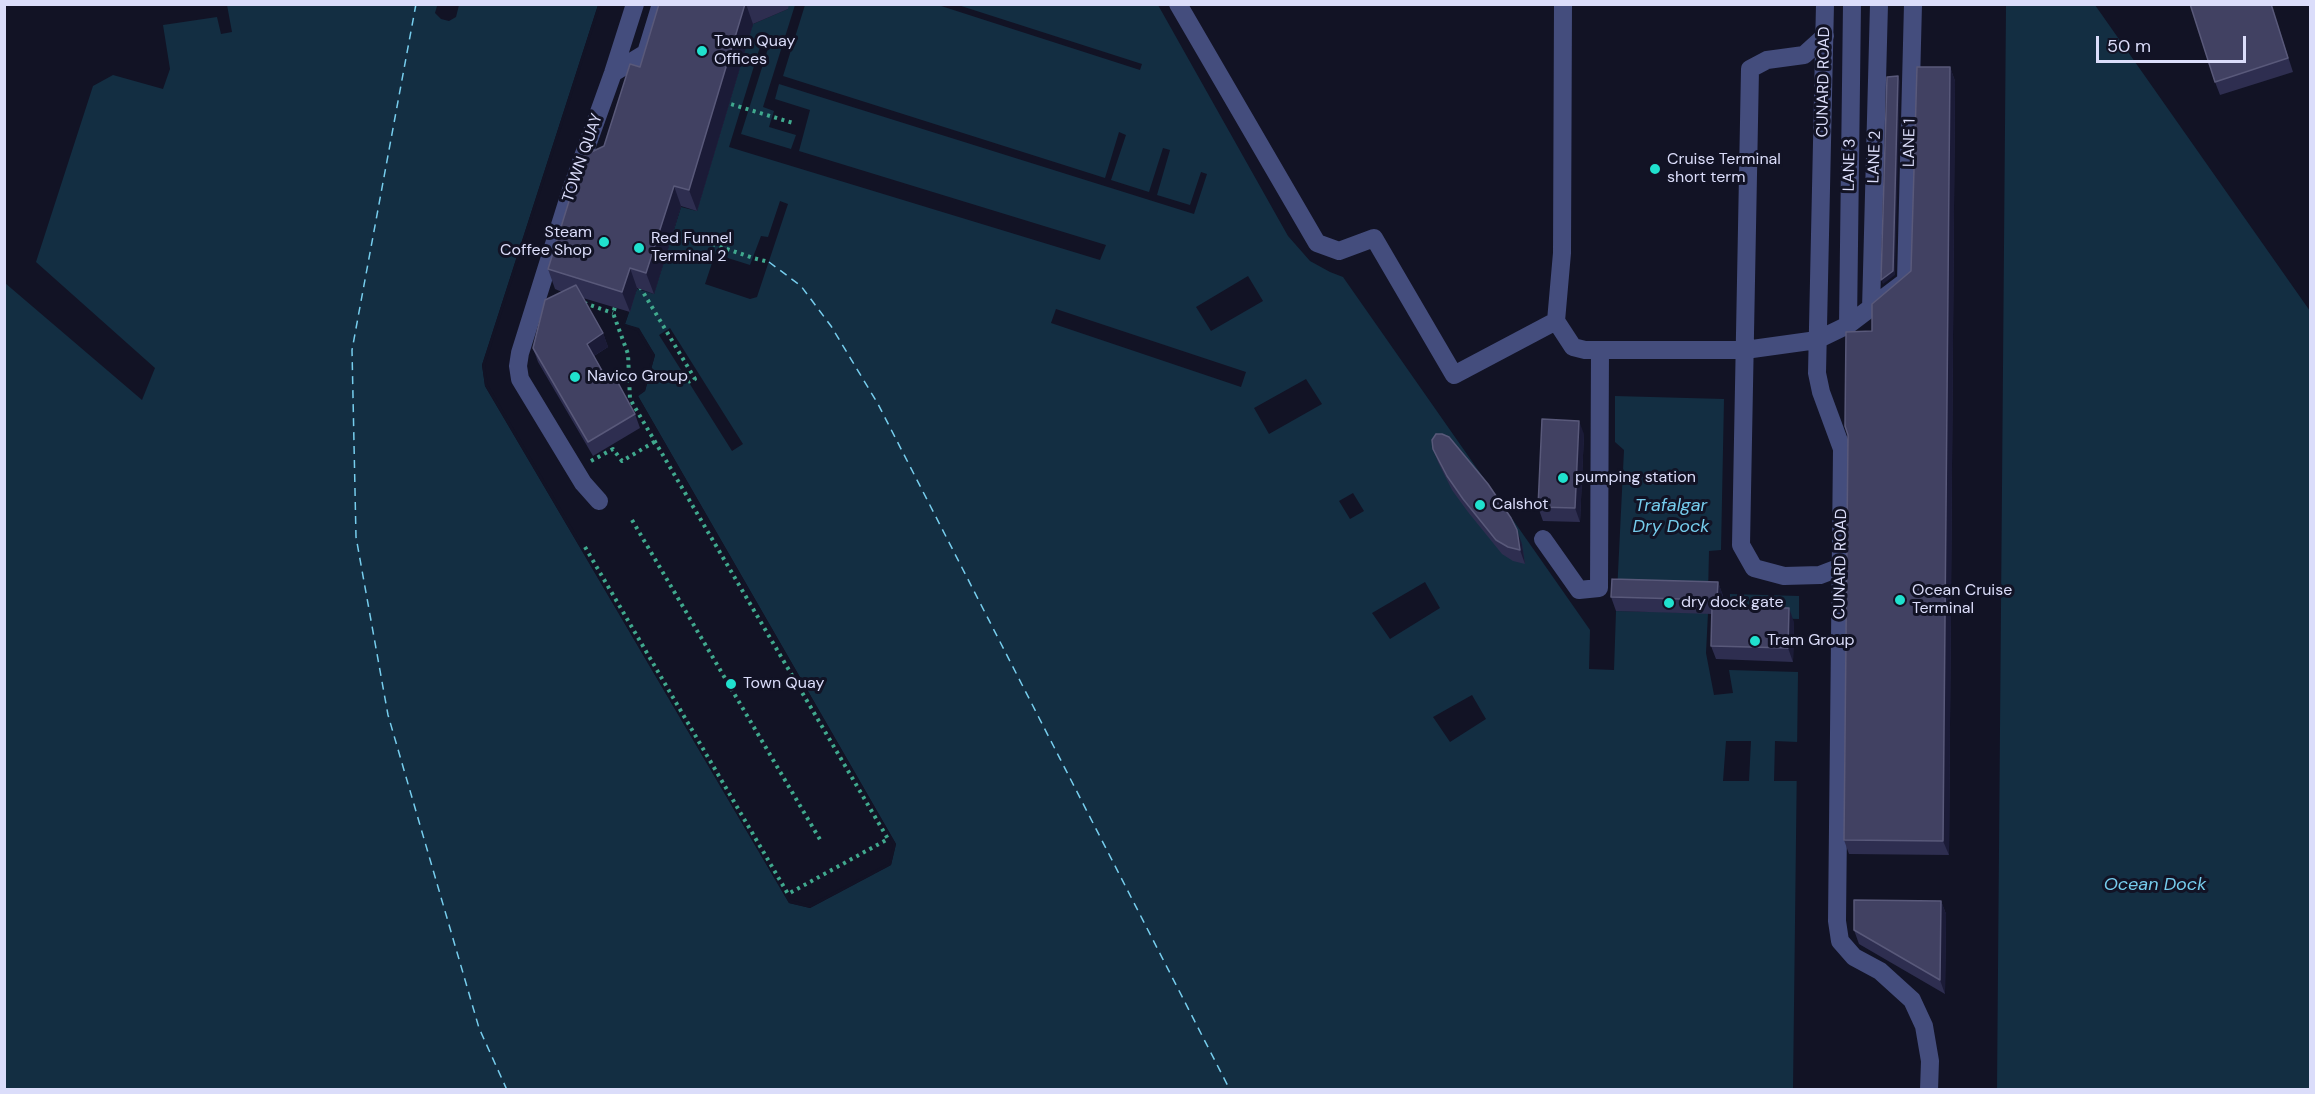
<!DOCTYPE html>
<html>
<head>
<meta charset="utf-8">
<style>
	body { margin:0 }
	#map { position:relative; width:2315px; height:1094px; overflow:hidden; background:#121325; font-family:"DM Sans",sans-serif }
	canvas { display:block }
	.frame { position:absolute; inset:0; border:6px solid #dbddfa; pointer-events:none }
	.scale { position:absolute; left:2096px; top:36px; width:150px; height:27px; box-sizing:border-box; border:3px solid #dbddfa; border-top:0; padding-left:8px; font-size:18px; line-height:21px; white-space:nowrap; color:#dbddfa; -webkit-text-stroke:4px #121325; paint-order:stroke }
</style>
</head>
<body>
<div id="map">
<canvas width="2315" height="1094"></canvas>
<div class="frame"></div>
<div class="scale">50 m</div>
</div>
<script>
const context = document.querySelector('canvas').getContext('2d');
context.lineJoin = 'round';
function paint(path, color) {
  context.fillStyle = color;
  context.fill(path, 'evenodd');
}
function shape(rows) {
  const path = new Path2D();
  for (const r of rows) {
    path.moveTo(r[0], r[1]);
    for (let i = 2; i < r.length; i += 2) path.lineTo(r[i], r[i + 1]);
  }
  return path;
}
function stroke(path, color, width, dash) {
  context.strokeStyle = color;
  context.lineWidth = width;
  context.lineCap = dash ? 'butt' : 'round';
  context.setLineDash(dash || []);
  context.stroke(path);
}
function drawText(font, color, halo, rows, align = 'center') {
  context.font = font + ' "DM Sans",sans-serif';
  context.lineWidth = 6;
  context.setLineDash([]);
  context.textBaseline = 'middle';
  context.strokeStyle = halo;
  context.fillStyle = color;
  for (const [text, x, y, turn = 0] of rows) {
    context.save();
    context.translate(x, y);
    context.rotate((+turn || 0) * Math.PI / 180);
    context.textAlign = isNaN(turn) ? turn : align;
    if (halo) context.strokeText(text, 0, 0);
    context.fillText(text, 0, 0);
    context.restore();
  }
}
const water = shape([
	[5,5,598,5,482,365,485,386,789,903,810,908,891,865,896,844,638,396,645,391,655,355,639,329,625,324,637,288,654,293,681,206,753,24,789,5,1158,5,1288,236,1310,261,1330,272,1343,277,1590,630,1589,669,1614,670,1616,611,1708,613,1706,653,1714,695,1733,693,1729,670,1798,672,1793,1089,5,1090],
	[2006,5,2095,5,2310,311,2310,1089,1997,1089],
	[1615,396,1724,399,1721,550,1709,551,1708,595,1617,593,1624,450,1615,442],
	[1730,594,1799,596,1799,619,1730,617]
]);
const pier = shape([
	[5,4,227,5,232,32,221,34,217,17,163,25,170,69,163,89,113,75,93,86,36,262,155,368,142,400,5,283],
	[601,4,485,365,488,385,791,900,809,905,889,863,893,845,635,397,636,394,643,389,652,356,637,331,622,325,635,286,679,205,750,22,786,4,788,9,753,24,697,211,681,207,654,294,637,289,625,324,639,328,655,355,645,391,638,396,896,844,891,865,810,908,789,903,485,386,482,365,598,5],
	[434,5,459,5,456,17,449,21,441,19,435,13,437,6],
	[795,5,805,5,783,76,1105,178,1119,132,1126,135,1111,180,1149,192,1163,148,1170,150,1157,195,1190,205,1201,172,1207,174,1194,214,779,84,775,99,810,110,799,151,1106,245,1100,260,729,147,763,37,771,39,741,134,791,149,796,135,769,127,774,111,763,107],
	[938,5,958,5,1142,64,1140,70],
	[780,201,788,204,757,297,750,299,705,284,715,254,750,265,761,236,768,237],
	[1248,276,1263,301,1211,331,1196,307],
	[1056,309,1246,372,1241,387,1051,323],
	[670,328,743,444,732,451,659,335],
	[1306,379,1322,404,1269,434,1254,408],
	[1353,493,1364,511,1350,519,1339,501],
	[1425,582,1440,608,1390,639,1372,613],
	[1472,695,1486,719,1450,742,1433,717],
	[1726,741,1751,741,1749,781,1723,781],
	[1775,741,1798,742,1798,781,1774,781]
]);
const ferry = shape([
	[416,4,352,350,356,537,388,715,479,1028,507,1090],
	[769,262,801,286,831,326,878,404,1230,1090]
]);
const path = shape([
	[724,102,793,123],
	[670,229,753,258,769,262],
	[640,287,695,379,688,382],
	[584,303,613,313],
	[591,461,613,449,622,461,656,441],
	[632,520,822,843],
	[585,547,788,894,888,839,630,399,628,354,613,313,616,304]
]);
const minor = shape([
	[1178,4,1317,243,1339,251,1374,238,1454,375,1556,321,1573,347,1585,350,1745,350,1817,340,1848,325,1906,281,1913,4],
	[1825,4,1817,373,1821,392,1842,449,1837,921,1840,941,1854,957,1880,971,1912,1000,1924,1026,1930,1061,1929,1090],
	[1825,36,1804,55,1767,60,1750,69,1741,545,1754,568,1784,576,1820,575,1841,567],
	[613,73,646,53,661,4],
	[1871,309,1879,4],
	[1556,321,1562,253,1563,4],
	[1848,325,1852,4],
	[599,501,583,483,520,379,518,366,520,353,571,190,613,73,635,4],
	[1543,539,1579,590,1599,588,1600,350]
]);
const wall = shape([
	[659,4,789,4,788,9,753,24,697,211,681,206,654,294,637,288,630,312,583,298,603,333,608,347,594,356,609,383,635,414,640,428,593,456,538,362,533,348,562,292,555,289,548,269,640,67],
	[2271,4,2293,72,2220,95,2215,82],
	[1950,67,1955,81,1949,855,1849,854,1844,840,1872,331,1911,271],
	[1584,434,1580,522,1543,521,1538,507],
	[1433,449,1522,544,1525,564,1513,561,1502,554,1468,512,1452,490,1438,462],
	[1718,582,1723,596,1722,607,1794,622,1793,662,1716,659,1711,646,1712,614,1616,611,1611,597],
	[1941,901,1946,914,1945,994,1859,944,1854,930]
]);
const shadedWall = shape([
	[745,4,746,4,753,24,697,211,689,190],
	[1950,67,1955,81,1949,855,1943,841],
	[1898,76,1900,81,1895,275,1883,284,1881,280],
	[674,186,681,206,654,294,646,273],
	[630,268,637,288,630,312,622,292],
	[603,333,608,347,592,357,587,344],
	[1579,421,1584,434,1580,522,1575,508],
	[1517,530,1522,544,1525,564,1520,550],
	[1718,582,1723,596,1722,614,1717,600],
	[1789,608,1794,622,1793,662,1788,648],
	[1941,901,1946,914,1945,994,1940,980]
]);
const building = shape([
	[659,4,745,4,689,190,674,186,646,273,630,268,622,292,548,269,583,156,604,146,630,64,640,67,659,4],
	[2190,4,2271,4,2288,58,2215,82,2190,4],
	[1917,67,1950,67,1943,841,1844,840,1848,435,1845,426,1846,332,1872,331,1872,304,1911,271,1917,67],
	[1898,76,1893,271,1881,280,1887,77,1898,76],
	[576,285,603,333,587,344,609,383,616,379,635,414,588,442,533,348,545,300,576,285],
	[1542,419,1579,421,1575,508,1538,507,1542,419],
	[1436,434,1442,434,1449,437,1488,484,1511,518,1517,530,1520,550,1508,547,1496,540,1463,499,1447,476,1433,449,1432,440,1436,434],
	[1612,579,1718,582,1717,600,1611,597,1612,579],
	[1712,607,1789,608,1788,648,1711,646,1712,607],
	[1854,900,1941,901,1940,980,1854,930,1854,900]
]);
const markers = [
	[702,51,6,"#20e1ce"],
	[1655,169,6,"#20e1ce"],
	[604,242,6,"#20e1ce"],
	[639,248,6,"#20e1ce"],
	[575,377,6,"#20e1ce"],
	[1563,478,6,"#20e1ce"],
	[1480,505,6,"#20e1ce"],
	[1900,600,6,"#20e1ce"],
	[1669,603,6,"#20e1ce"],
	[1755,641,6,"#20e1ce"],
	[731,684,6,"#20e1ce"]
];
const poiNames = [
	["Town Quay",714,42],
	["Offices",714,60],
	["Cruise Terminal",1667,160],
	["short term",1667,178],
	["Steam",592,233,"right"],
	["Coffee Shop",592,251,"right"],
	["Red Funnel",651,239],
	["Terminal 2",651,257],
	["Navico Group",587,377],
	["pumping station",1575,478],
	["Calshot",1492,505],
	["Ocean Cruise",1912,591],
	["Terminal",1912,609],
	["dry dock gate",1681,603],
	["Tram Group",1767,641],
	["Town Quay",743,684]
];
const streetNames = [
	["CUNARD ROAD",1824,82,-89],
	["LANE 1",1910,143,-89],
	["LANE 2",1875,157,-88],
	["TOWN QUAY",583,158,-71],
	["LANE 3",1850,165,-89],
	["CUNARD ROAD",1841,564,-89]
];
const waterNames = [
	["Trafalgar",1671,506],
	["Dry Dock",1671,527],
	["Ocean Dock",2155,885]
];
paint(water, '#132e42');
paint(pier, '#121325');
stroke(ferry, '#76cded', 1.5, [8, 6]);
stroke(path, '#40a98e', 4, [3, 4.5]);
stroke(minor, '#444d7d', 18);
paint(wall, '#2e2e50');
paint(shadedWall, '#1b1b37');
paint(building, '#414162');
stroke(building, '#59597a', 1.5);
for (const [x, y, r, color] of markers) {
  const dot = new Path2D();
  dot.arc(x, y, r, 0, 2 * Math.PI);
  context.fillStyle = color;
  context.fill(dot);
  stroke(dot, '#121325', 2);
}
drawText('16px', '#dbddfa', '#121325', poiNames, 'left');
drawText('16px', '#dbddfa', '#121325', streetNames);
drawText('italic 18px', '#76cded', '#121325', waterNames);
</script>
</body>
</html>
